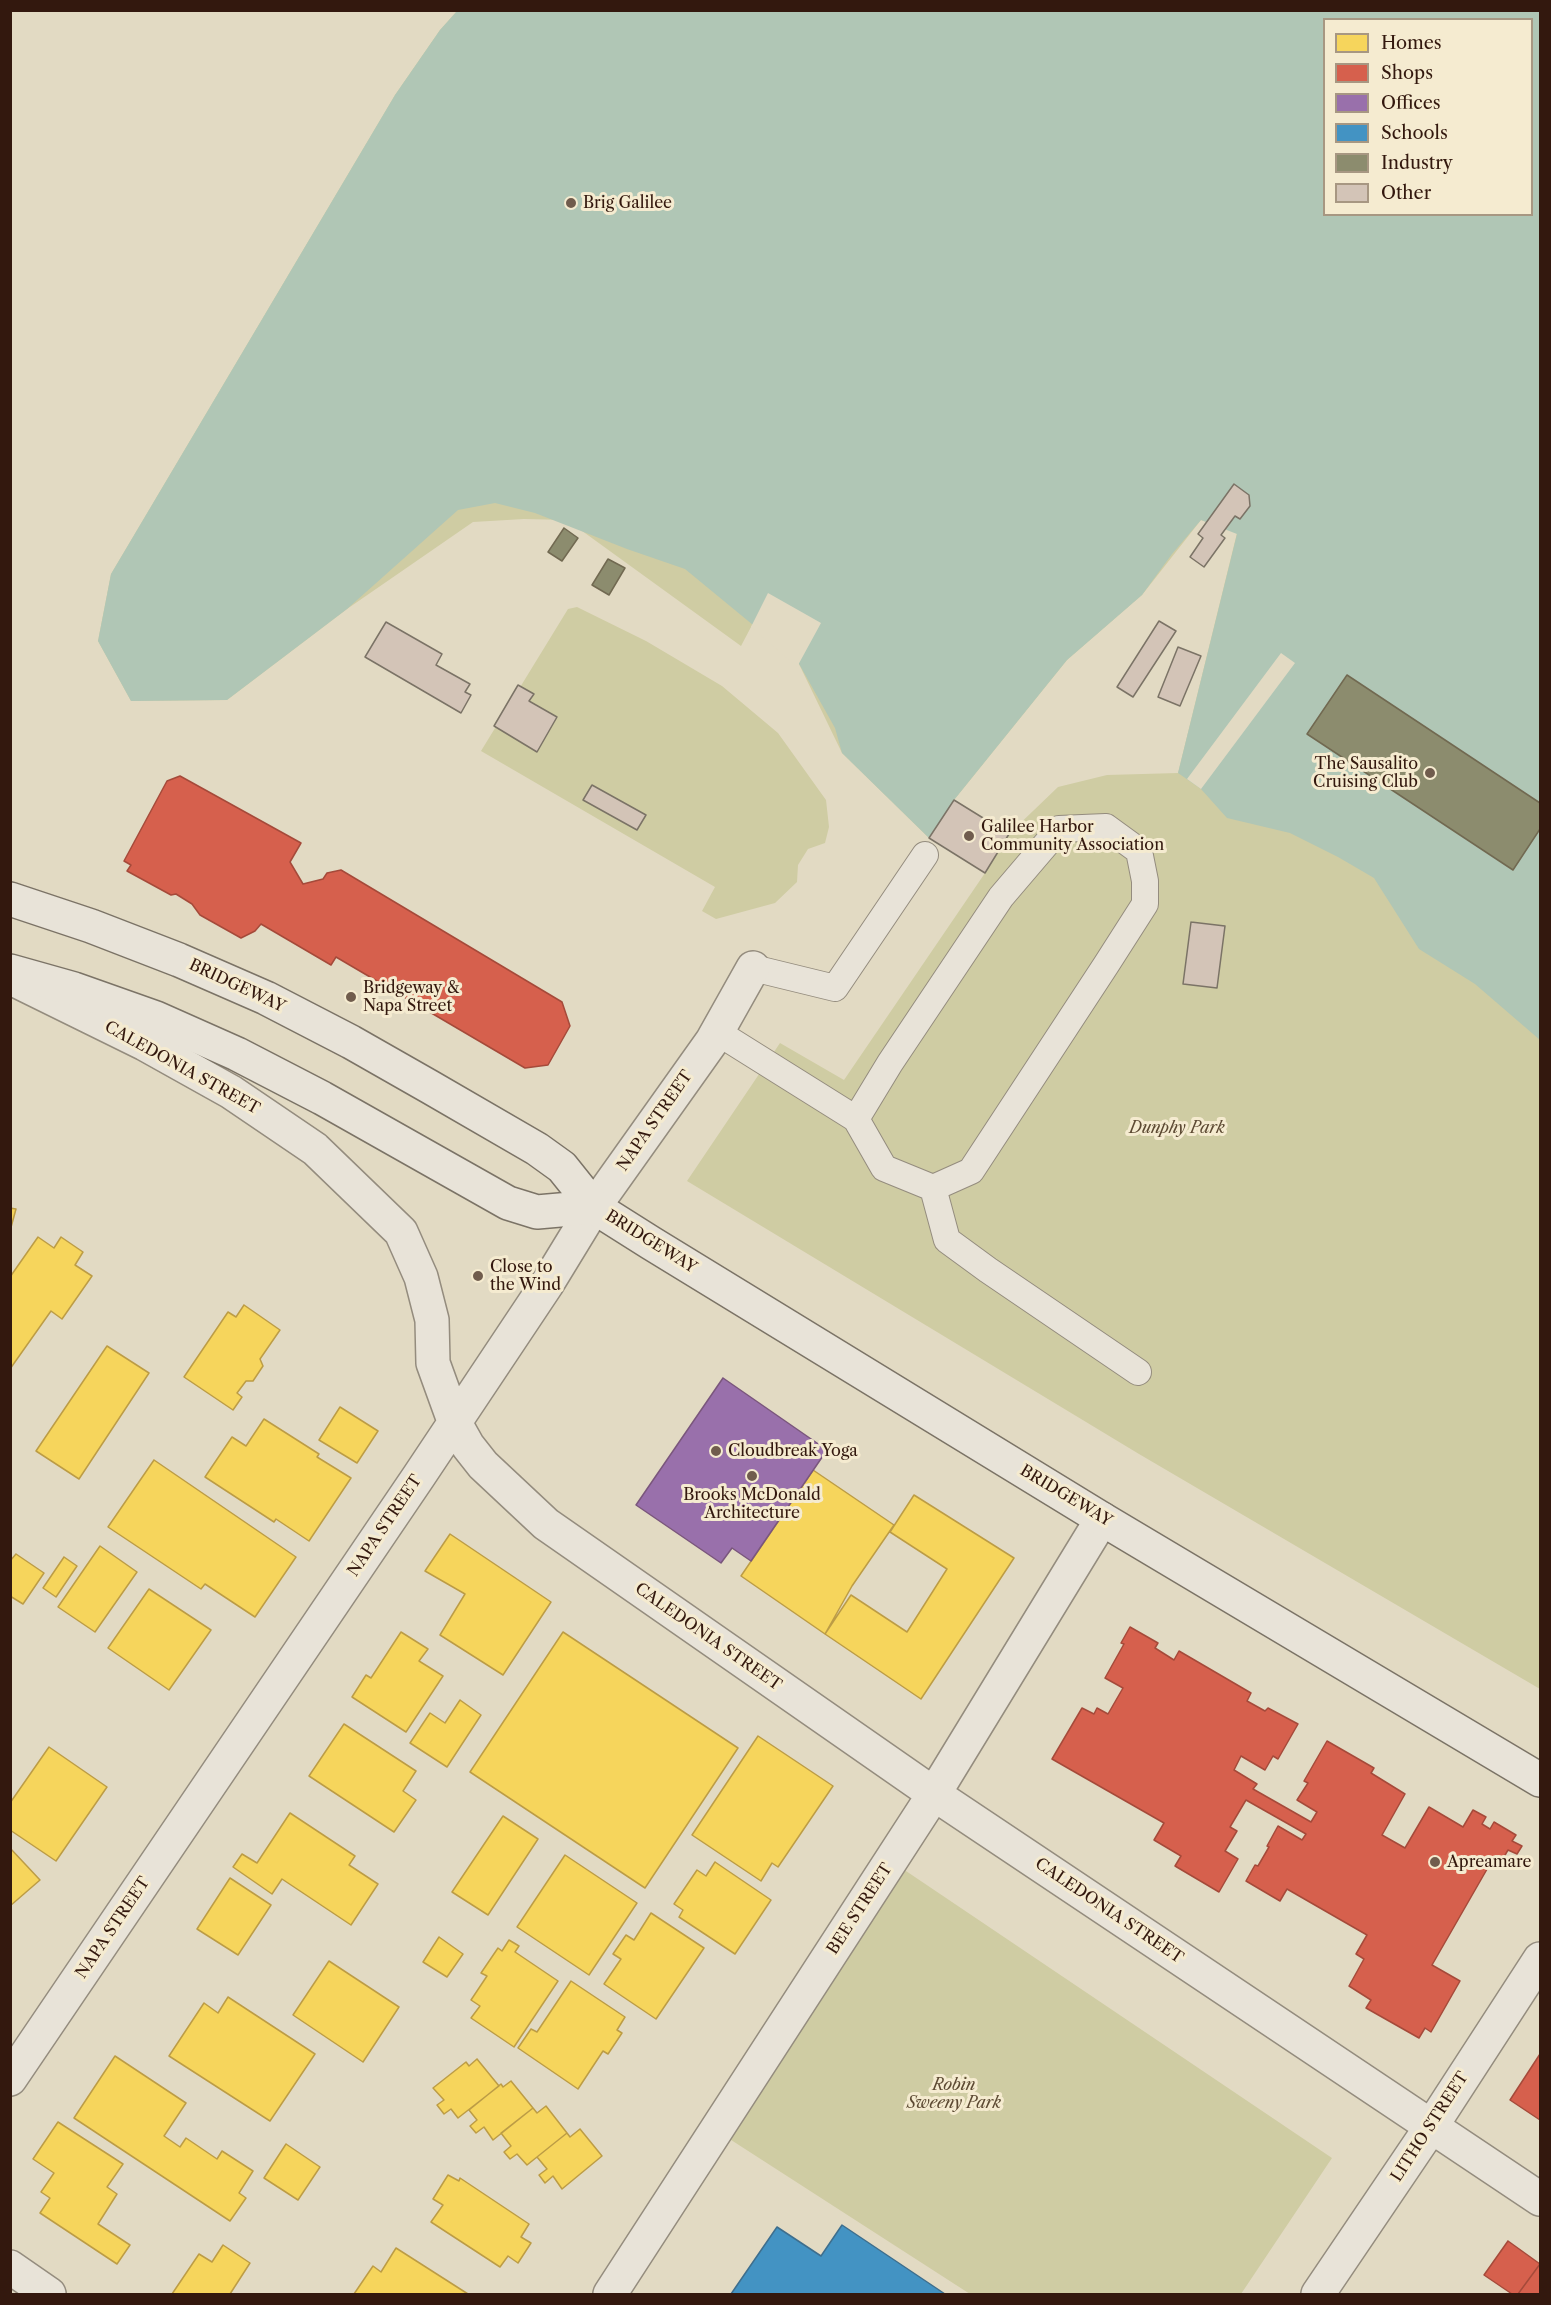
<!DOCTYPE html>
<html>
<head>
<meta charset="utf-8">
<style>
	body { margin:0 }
	#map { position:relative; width:1551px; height:2305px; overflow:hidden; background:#e2dac3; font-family:"Libre Caslon Text",serif }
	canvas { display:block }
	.frame { position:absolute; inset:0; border:12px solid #33180e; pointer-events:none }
	.legend { position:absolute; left:1323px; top:18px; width:210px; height:198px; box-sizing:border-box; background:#f5ebd0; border:2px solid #a79782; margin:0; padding:8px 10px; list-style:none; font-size:18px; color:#33180e }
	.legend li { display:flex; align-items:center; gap:12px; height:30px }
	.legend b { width:30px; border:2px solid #a79782 }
</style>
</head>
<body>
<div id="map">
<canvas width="1551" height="2305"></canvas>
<div class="frame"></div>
<ul class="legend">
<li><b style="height:16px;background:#f6d55c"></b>Homes</li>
<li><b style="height:16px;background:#d6604d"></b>Shops</li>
<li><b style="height:16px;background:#9970ab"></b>Offices</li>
<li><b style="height:16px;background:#4393c3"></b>Schools</li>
<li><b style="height:16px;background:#8c8c6e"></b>Industry</li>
<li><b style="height:16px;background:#d3c4b7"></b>Other</li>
</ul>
</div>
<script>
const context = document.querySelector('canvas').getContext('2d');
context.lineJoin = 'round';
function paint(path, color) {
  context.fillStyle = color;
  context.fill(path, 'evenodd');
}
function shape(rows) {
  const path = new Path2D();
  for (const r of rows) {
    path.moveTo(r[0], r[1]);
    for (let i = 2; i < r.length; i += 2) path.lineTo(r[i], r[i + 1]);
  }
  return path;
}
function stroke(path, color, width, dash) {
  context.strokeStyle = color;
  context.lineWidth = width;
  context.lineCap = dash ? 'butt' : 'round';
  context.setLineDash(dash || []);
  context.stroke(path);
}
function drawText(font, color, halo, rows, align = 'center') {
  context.font = font + ' "Libre Caslon Text",serif';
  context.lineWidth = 6;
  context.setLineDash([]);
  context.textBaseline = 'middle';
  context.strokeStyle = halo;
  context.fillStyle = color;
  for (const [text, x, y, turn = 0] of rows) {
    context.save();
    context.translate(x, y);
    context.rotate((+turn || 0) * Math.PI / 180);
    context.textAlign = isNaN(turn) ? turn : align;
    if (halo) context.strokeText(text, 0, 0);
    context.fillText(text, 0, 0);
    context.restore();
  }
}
const green = shape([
	[457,11,1198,406,1540,940,1540,1689,1139,1454,687,1181,780,1043,844,1080,985,873,1009,834,1058,787,1107,775,1178,773,1237,533,1201,520,1142,595,1067,660,954,800,929,838,842,753,798,662,761,608,741,646,567,520,524,519,473,522,347,609,227,700,131,701,98,641,111,574,395,95,440,30],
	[577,607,646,641,722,686,778,733,826,800,829,827,825,843,808,849,798,865,797,882,775,903,716,919,702,911,715,887,481,751,568,609],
	[903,1869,1332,2158,1241,2294,970,2294,728,2138]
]);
const water = shape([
	[457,11,1540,11,1540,1040,1475,984,1419,949,1374,878,1338,857,1290,833,1227,818,1201,789,1178,773,1237,534,1201,520,1172,554,1142,595,1067,660,954,800,929,838,842,753,835,728,798,662,685,569,627,549,535,513,495,503,458,510,347,609,227,700,131,701,98,641,111,574,395,95,440,30],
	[1324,20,1532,20,1532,214,1324,214]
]);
const pier = shape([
	[768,593,821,623,797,667,751,627],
	[1281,653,1295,663,1201,789,1187,779]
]);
const homes = shape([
	[10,1208,16,1209,10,1231,10,1208],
	[38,1237,54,1248,61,1237,83,1252,75,1265,92,1276,62,1319,51,1311,10,1369,10,1277,38,1237],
	[244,1305,280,1330,260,1359,263,1366,253,1381,246,1381,237,1393,242,1397,233,1410,184,1377,228,1312,236,1317,244,1305],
	[107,1346,149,1373,79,1479,36,1451,107,1346],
	[340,1407,378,1431,357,1463,319,1440,340,1407],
	[264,1419,319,1454,317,1457,351,1478,309,1541,276,1519,274,1522,205,1477,232,1437,246,1446,264,1419],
	[154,1460,296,1557,255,1617,205,1584,201,1589,108,1527,154,1460],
	[813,1470,894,1525,852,1586,825,1634,741,1576,813,1470],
	[914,1495,1014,1558,921,1699,825,1634,851,1595,907,1632,947,1569,890,1532,914,1495],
	[450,1534,551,1602,503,1675,440,1635,465,1594,425,1571,450,1534],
	[100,1546,137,1572,95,1632,58,1607,100,1546],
	[16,1554,44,1573,23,1604,10,1596,10,1561,16,1554],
	[64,1557,77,1566,56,1597,43,1588,64,1557],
	[149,1589,211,1630,169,1690,108,1648,149,1589],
	[401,1632,428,1649,419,1661,443,1676,406,1732,352,1697,366,1675,371,1678,401,1632],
	[563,1632,738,1748,645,1888,470,1772,563,1632],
	[460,1700,481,1715,447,1767,410,1743,430,1713,445,1723,460,1700],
	[344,1724,416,1771,403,1791,416,1800,394,1832,309,1776,344,1724],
	[758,1736,833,1786,778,1867,772,1863,761,1881,692,1835,758,1736],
	[49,1747,107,1787,56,1861,10,1830,10,1803,49,1747],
	[290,1813,355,1856,349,1865,378,1884,351,1925,282,1879,272,1894,233,1867,242,1854,257,1863,290,1813],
	[503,1816,538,1839,488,1915,452,1892,503,1816],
	[10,1848,40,1880,10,1906,10,1848],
	[565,1855,637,1903,589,1975,517,1927,565,1855],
	[715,1862,771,1900,735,1954,679,1917,683,1910,674,1904,697,1870,706,1876,715,1862],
	[230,1878,271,1905,238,1955,197,1929,230,1878],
	[651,1913,704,1948,656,2019,604,1984,621,1959,613,1954,626,1935,634,1940,651,1913],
	[439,1937,463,1954,447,1977,423,1962,439,1937],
	[509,1940,519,1946,515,1952,558,1981,514,2047,471,2018,480,2006,471,2000,487,1976,481,1973,498,1948,502,1951,509,1940],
	[329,1961,399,2007,363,2062,293,2015,329,1961],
	[571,1981,625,2017,617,2030,622,2033,608,2054,603,2051,578,2089,518,2048,531,2029,537,2032,571,1981],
	[228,1997,315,2054,270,2121,169,2056,204,2003,218,2013,228,1997],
	[115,2056,186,2103,164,2136,180,2147,186,2138,217,2159,222,2151,253,2171,239,2193,246,2198,230,2221,74,2118,115,2056],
	[477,2059,499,2086,458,2118,451,2109,444,2114,437,2105,444,2100,433,2088,466,2062,469,2066,477,2059],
	[511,2081,533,2108,493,2140,484,2127,476,2133,470,2126,477,2120,469,2110,501,2084,503,2087,511,2081],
	[546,2106,567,2133,527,2165,517,2154,510,2159,504,2152,511,2146,501,2133,533,2108,537,2113,546,2106],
	[58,2122,123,2164,107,2187,117,2194,98,2224,130,2245,117,2264,40,2213,50,2198,41,2192,54,2173,33,2159,58,2122],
	[580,2129,602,2156,562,2189,553,2176,545,2183,539,2175,547,2169,537,2157,567,2133,570,2137,580,2129],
	[286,2144,320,2167,298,2200,264,2178,286,2144],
	[448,2175,459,2181,460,2178,529,2224,521,2237,531,2243,518,2263,508,2256,500,2267,431,2222,443,2205,433,2199,448,2175],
	[223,2245,250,2263,230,2294,172,2294,199,2254,212,2262,223,2245],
	[396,2248,468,2294,354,2294,373,2266,381,2272,396,2248]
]);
const shops = shape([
	[180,776,301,843,290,862,303,884,323,879,327,873,341,870,562,1002,570,1026,548,1065,525,1068,336,957,331,965,261,924,255,931,241,938,200,915,192,904,176,894,171,895,127,871,131,865,124,861,167,781,180,776],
	[1130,1627,1158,1643,1155,1648,1174,1660,1179,1651,1251,1693,1247,1701,1265,1711,1268,1708,1298,1724,1278,1759,1273,1756,1265,1770,1241,1756,1234,1770,1257,1784,1253,1789,1311,1822,1317,1812,1297,1800,1308,1783,1304,1781,1327,1741,1374,1768,1371,1773,1405,1794,1382,1835,1405,1848,1429,1807,1463,1827,1473,1810,1486,1817,1482,1824,1490,1829,1494,1822,1516,1835,1512,1841,1522,1846,1517,1854,1508,1850,1501,1862,1494,1857,1432,1965,1460,1981,1431,2032,1425,2028,1419,2038,1366,2008,1371,2000,1349,1986,1364,1959,1356,1954,1367,1935,1287,1889,1280,1901,1246,1881,1255,1865,1258,1866,1269,1847,1267,1846,1278,1826,1302,1840,1306,1834,1246,1800,1230,1827,1237,1831,1225,1851,1238,1859,1219,1892,1175,1866,1181,1856,1154,1840,1164,1823,1052,1759,1082,1708,1094,1714,1097,1708,1108,1714,1123,1688,1105,1678,1124,1644,1121,1643,1130,1627],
	[1540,2054,1540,2120,1510,2100,1540,2054],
	[1508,2241,1540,2264,1518,2294,1512,2294,1484,2275,1508,2241],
	[1540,2264,1540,2294,1518,2294,1540,2264]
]);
const offices = shape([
	[723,1378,827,1450,751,1561,732,1548,721,1563,636,1505,723,1378]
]);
const schools = shape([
	[842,2225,945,2294,731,2294,777,2227,821,2256,842,2225]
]);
const industry = shape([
	[564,528,578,538,562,561,548,552,564,528],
	[608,559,625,568,609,595,592,585,608,559],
	[1347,675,1540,803,1540,829,1513,870,1307,734,1347,675]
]);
const building = shape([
	[1234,484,1249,495,1250,506,1240,519,1235,516,1221,535,1225,538,1204,567,1190,557,1203,538,1198,534,1234,484],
	[1159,621,1176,631,1133,697,1117,687,1159,621],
	[386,622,442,654,436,665,470,684,465,692,471,695,461,713,365,657,386,622],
	[1178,647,1201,656,1180,706,1158,697,1178,647],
	[518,685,534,694,529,701,557,717,537,752,494,726,518,685],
	[592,785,646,815,637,830,583,800,592,785],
	[954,800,1009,834,985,873,929,838,954,800],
	[1191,922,1225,926,1217,988,1183,984,1191,922]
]);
const lane = shape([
	[1106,827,1139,851,1145,881,1145,904,1106,965,971,1171,933,1188,884,1168,856,1119,890,1063,1001,897,1059,829,1106,827],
	[753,968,835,988,925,855],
	[717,1032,856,1119],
	[933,1188,947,1240,988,1270,1138,1372]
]);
const street = shape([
	[19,982,145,1044,231,1092,315,1149,401,1232,421,1277,432,1320,433,1363,454,1421,468,1446,483,1465,546,1524,934,1794,1540,2199],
	[10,2079,419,1476,547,1284,594,1207,712,1041,753,968],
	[10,2267,49,2294],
	[610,2294,934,1794,1102,1519],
	[1318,2294,1431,2127,1540,1959]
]);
const secondary = shape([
	[10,899,91,926,179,960,266,998,351,1042,430,1087,537,1149,562,1167,594,1207,651,1243,1102,1519,1540,1780],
	[10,971,74,989,156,1018,237,1054,322,1098,508,1203,537,1212,594,1207]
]);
const markers = [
	[571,203,6,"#705c4d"],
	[1430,773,6,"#705c4d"],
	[969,836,6,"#705c4d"],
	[351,997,6,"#705c4d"],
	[478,1276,6,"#705c4d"],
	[716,1451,6,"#705c4d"],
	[752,1476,6,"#705c4d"],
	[1435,1862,6,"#705c4d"]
];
const poiNames = [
	["Brig Galilee",583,203],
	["The Sausalito",1418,764,"right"],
	["Cruising Club",1418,782,"right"],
	["Galilee Harbor",981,827],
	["Community Association",981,845],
	["Bridgeway &",363,988],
	["Napa Street",363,1006],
	["Close to",490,1267],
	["the Wind",490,1285],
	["Cloudbreak Yoga",728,1451],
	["Brooks McDonald",752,1495,"center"],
	["Architecture",752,1513,"center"],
	["Apreamare",1447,1862]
];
const streetNames = [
	["BRIDGEWAY",237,986,25],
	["CALEDONIA STREET",182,1068,29],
	["NAPA STREET",655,1121,-55],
	["BRIDGEWAY",651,1242,32],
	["BRIDGEWAY",1066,1496,31],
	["NAPA STREET",385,1526,-56],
	["CALEDONIA STREET",708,1637,35],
	["BEE STREET",860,1909,-57],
	["CALEDONIA STREET",1109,1911,34],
	["NAPA STREET",113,1928,-56],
	["LITHO STREET",1430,2127,-57]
];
const parkNames = [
	["Dunphy Park",1177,1128],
	["Robin",954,2085],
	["Sweeny Park",954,2103]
];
paint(green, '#cfcca3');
paint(water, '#b0c6b5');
paint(pier, '#e2dac3');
paint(homes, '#f6d55c');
stroke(homes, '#bc9c45', 1.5);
paint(shops, '#d6604d');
stroke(shops, '#a54a3a', 1.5);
paint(offices, '#9970ab');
stroke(offices, '#7a567c', 1.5);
paint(schools, '#4393c3');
stroke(schools, '#3e6e8d', 1.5);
paint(industry, '#8c8c6e');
stroke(industry, '#716951', 1.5);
paint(building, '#d3c4b7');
stroke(building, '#7b7366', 1.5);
stroke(lane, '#948c7e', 28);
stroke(street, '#948c7e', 36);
stroke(secondary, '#7b7366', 36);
stroke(lane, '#e8e3d8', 26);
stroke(street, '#e8e3d8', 33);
stroke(secondary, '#e8e3d8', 33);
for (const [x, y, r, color] of markers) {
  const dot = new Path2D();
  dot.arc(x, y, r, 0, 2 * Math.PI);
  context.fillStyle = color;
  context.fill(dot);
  stroke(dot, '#f5ebd0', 2);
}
drawText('16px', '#33180e', '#f5ebd0', poiNames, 'left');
drawText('16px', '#33180e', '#f5ebd0', streetNames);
drawText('italic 16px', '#5d4a33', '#f5ebd0', parkNames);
</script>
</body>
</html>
